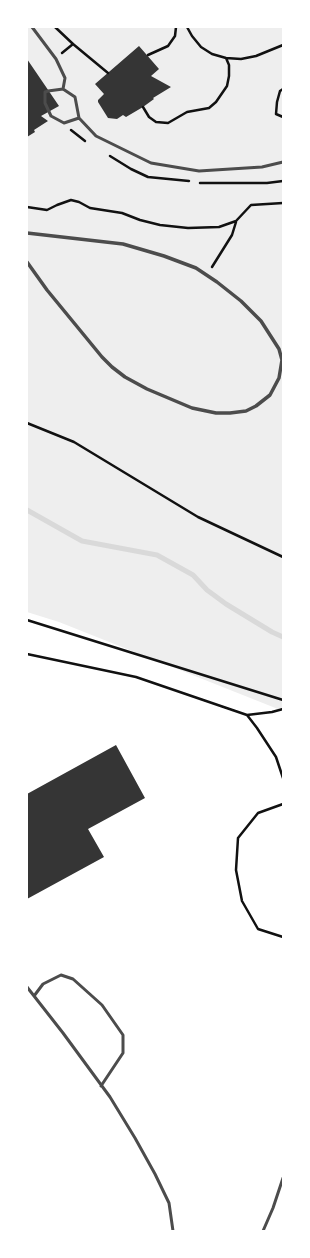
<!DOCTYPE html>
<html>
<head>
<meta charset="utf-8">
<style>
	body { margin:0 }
	#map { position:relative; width:310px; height:1258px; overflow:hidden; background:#fff; font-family:Overpass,sans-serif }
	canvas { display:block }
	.frame { position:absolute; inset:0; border:28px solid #fff; pointer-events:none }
</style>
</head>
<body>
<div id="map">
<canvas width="310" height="1258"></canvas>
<div class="frame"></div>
</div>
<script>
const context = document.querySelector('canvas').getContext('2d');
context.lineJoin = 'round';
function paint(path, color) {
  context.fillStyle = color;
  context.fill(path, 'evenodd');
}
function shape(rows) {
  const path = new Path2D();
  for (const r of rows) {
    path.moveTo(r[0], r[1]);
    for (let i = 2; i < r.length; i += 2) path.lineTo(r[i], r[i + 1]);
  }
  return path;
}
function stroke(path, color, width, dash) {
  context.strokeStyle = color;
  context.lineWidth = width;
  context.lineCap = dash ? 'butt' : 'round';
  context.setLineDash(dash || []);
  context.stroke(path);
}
const green = shape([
	[27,27,283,27,283,711,59,622,27,612]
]);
const stream = shape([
	[27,510,82,541,157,555,193,575,207,590,226,604,272,632,283,637]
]);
const building = shape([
	[139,46,159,69,151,76,171,87,153,98,154,99,143,107,126,117,123,115,117,119,108,118,98,102,98,100,104,94,95,84],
	[27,59,59,106,41,116,48,121,34,130,35,132,27,137],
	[116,745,145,798,88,829,104,857,27,899,27,794]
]);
const path = shape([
	[55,27,73,44],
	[187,27,192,36,201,47,212,54,226,58,241,59,256,56,283,45],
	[62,53,73,44,108,73],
	[148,55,168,46,175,36,176,27],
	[283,89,280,91,277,102,276,114,283,117],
	[143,107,149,117,156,122,168,123,187,112,209,108,216,102,227,86,229,76,229,65,226,58],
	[71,130,85,141],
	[110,156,131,169,148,177,189,181],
	[200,183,267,183,283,181],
	[27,207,47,210,57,205,71,200,79,202,90,208,122,213,140,220,160,225,188,228,219,227,236,221,251,205,283,203],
	[212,267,232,235,236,222],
	[27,423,74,442,198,517,283,557],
	[27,620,283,700],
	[27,654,136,677,247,715,272,712,283,709],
	[247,715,257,728,276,757,283,778],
	[283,804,258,813,238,838,236,870,242,901,258,929,283,937]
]);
const service = shape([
	[32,27,56,59,65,78,63,89],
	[63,89,75,97,79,118,64,123,51,116,45,103,45,92,48,91,63,89],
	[79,118,96,136,151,163,199,171,262,167,283,162],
	[27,987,63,1033,110,1097,135,1138,155,1174,169,1203,173,1231],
	[34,996,43,984,61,975,73,979,102,1005,123,1035,123,1053,101,1086],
	[263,1231,273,1208,283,1178]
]);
const pedestrian = shape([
	[27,233,123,244,164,256,196,268,217,282,241,301,261,321,279,349,282,360,279,378,270,395,256,406,246,411,230,413,216,413,192,408,147,389,125,377,112,367,102,357,47,290,27,262]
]);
paint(green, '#eee');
stroke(stream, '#d9d9d9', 5);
paint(building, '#353535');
stroke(path, '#111', 2.5);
stroke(service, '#4c4c4c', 3);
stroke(pedestrian, '#4c4c4c', 3.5);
</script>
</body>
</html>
